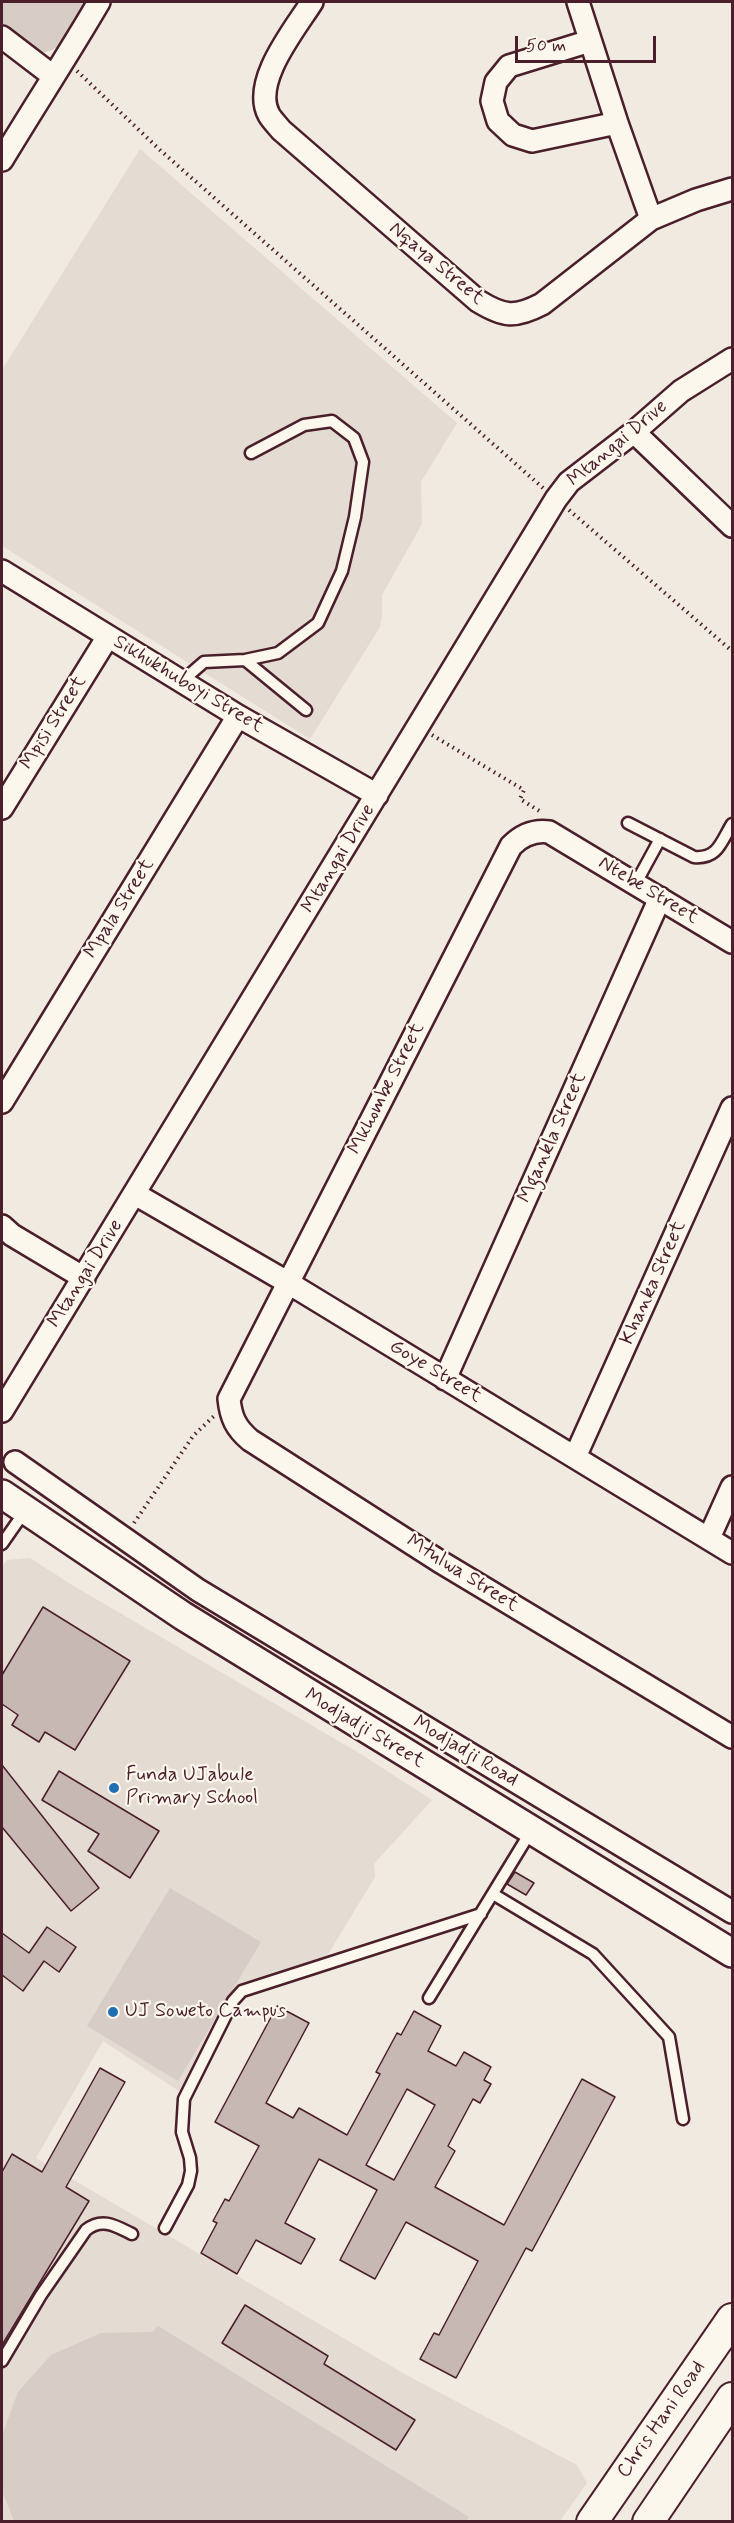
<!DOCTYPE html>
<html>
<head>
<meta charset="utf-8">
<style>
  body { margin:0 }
  #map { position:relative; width:734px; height:2523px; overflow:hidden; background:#f0eae0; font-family:Mynerve,sans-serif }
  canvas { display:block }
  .frame { position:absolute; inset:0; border:3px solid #4a1f2b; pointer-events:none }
  .scale { position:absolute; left:515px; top:36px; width:141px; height:27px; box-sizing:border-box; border:3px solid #4a1f2b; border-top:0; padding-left:8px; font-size:18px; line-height:21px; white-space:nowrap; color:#4a1f2b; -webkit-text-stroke:4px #fbf7ec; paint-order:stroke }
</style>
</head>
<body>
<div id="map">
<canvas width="734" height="2523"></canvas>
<div class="frame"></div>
<div class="scale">50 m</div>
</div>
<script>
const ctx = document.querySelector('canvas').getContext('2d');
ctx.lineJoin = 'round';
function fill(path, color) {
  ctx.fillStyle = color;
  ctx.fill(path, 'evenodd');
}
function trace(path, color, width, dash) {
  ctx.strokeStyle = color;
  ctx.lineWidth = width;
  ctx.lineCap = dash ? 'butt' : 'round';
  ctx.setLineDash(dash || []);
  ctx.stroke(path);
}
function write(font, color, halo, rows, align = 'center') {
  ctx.font = font + ' Mynerve,sans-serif';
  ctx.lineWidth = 4.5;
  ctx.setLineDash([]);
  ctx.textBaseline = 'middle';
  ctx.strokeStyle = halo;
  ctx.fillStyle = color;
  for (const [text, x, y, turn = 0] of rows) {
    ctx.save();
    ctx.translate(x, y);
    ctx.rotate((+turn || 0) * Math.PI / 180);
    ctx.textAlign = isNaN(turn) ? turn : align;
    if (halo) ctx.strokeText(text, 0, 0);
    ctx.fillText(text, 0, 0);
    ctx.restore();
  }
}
const built = new Path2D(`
  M140,149L457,423L421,482L422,524L382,595V615L380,627L310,739L2,546V370Z
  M30,1558L72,1585L359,1753L432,1800L374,1864L375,1877L327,1956L241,1983L179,2091L103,2041L36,2158L408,2376L577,2465L587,2483L560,2521L2,2522V1567L7,1560Z`);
const green = new Path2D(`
  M2,2H87C77,18 61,60 36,51C24,47 12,33 2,24Z
  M170,1888L261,1942L178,2081L87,2026Z
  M158,2326L469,2517L466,2522L14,2521L2,2491V2435L18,2392L51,2355L101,2333L152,2332Z`);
const building = new Path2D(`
  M43,1607L130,1661L75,1750L45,1732L39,1742L12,1725L18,1715L2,1704V1675Z
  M2,1765L99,1888L71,1911L2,1827Z
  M59,1771L159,1831L130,1878L88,1851L99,1834L42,1800Z
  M515,1872L534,1883L526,1895L507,1884Z
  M47,1927L76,1947L59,1972L44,1961L23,1991L2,1975V1933L29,1953Z
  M277,2006L309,2023L266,2103L293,2118L299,2108L347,2135L380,2074L376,2072L397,2033L401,2035L414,2011L441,2026L428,2051L456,2066L464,2052L491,2067L484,2080L491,2084L480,2103L473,2099L448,2146L455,2151L435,2187L504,2225L582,2079L615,2097L532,2251L526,2248L456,2378L420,2359L434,2333L439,2335L478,2261L406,2222L375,2279L340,2260L377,2190L319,2159L285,2223L315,2239L301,2264L256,2240L237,2274L201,2253L217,2223L213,2221L225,2199L229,2201L259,2146L215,2122ZM407,2089L435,2105L394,2180L366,2165Z
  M100,2068L125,2082L66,2187L89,2201L2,2345V2172L12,2154L42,2172Z
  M245,2305L328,2356L324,2364L415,2420L396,2450L222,2343Z`);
const path = new Path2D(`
  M77,71L160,150L543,488
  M569,510L732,651
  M432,735L524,790L520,799L541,812
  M134,1523L193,1436L214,1416`);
const service = new Path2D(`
  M245,660L306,710
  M181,682L204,662L245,660L278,653L318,623L342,571L355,517L363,462L354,438L332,421L304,425L251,453
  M628,823L694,857C718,859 721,842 732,824
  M636,883L660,839
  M2,1544L25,1511
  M493,1894L593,1954L669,2037L683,2119
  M429,1998L531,1831
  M165,2228L188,2185L191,2171L190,2158L182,2132L184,2099L233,2001L242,1991L481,1914
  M2,2361L41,2295L86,2230C102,2217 116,2226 132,2234`);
const minor = new Path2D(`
  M312,2C295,29 251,82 269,115C272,120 277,125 281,130L478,301C504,317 515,318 542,304L651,219L696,200L732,189
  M578,2L617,123L651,219
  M2,37L53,76
  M590,41L509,66L496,82L492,101L498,121L513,135L532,141L617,123
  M2,160C34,107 68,55 99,2
  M634,432L732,526
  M2,571L238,716L377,795
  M2,808L107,638
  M732,942L549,832C534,830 522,835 511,846L229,1399C231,1418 236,1428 250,1440L439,1561L732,1737
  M2,1102L238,716
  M135,1194L287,1282L732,1553
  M2,1226L12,1235L84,1278
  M445,1379L660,898
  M2,1411L556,499L569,482L634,432L681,391L732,359
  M575,1457L732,1108
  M15,1462L198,1590L732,1912
  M709,1538L732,1487`);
const tertiary = new Path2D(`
  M2,1494L183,1616L732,1953`);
const secondary = new Path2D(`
  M592,2522L732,2319
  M648,2522L732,2398`);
const markers = [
  [114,1788,6,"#1f6fb2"],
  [113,2012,6,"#1f6fb2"]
];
const streetNames = [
  ["Nqaya Street",436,264,40],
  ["Mtangai Drive",618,444,-40],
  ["Sikhukhuboyi Street",188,685,31],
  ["Mpisi Street",54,723,-58],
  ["Mtangai Drive",339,859,-59],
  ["Ntebe Street",648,891,31],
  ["Mpala Street",120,909,-58],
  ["Mkhombe Street",387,1089,-63],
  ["Mgankla Street",553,1138,-66],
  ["Mtangai Drive",86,1274,-58],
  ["Khanka Street",654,1283,-66],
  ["Goye Street",435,1372,31],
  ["Mtulwa Street",462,1574,32],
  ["Modjadji Street",364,1729,31],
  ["Modjadji Road",465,1752,31],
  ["Chris Hani Road",662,2420,-55]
];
const poiNames = [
  ["Funda UJabule",126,1776],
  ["Primary School",126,1799],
  ["UJ Soweto Campus",125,2012]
];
fill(built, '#e4dbd2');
fill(green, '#d8ccc6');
fill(building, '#c8b8b3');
trace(building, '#4a1f2b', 1.5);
trace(service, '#4a1f2b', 15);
trace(minor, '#4a1f2b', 26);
trace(tertiary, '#4a1f2b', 32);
trace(secondary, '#4a1f2b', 34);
trace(path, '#4a1f2b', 4, [1.5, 4.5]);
trace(service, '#fbf7ec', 10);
trace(minor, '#fbf7ec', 21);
trace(tertiary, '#fbf7ec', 27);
trace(secondary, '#fbf7ec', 30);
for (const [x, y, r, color] of markers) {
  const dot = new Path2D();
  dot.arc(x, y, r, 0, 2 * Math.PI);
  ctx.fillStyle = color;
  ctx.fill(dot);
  trace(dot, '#fbf7ec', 2);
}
write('20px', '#4a1f2b', '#fbf7ec', streetNames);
write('20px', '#4a1f2b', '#fbf7ec', poiNames, 'left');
</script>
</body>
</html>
